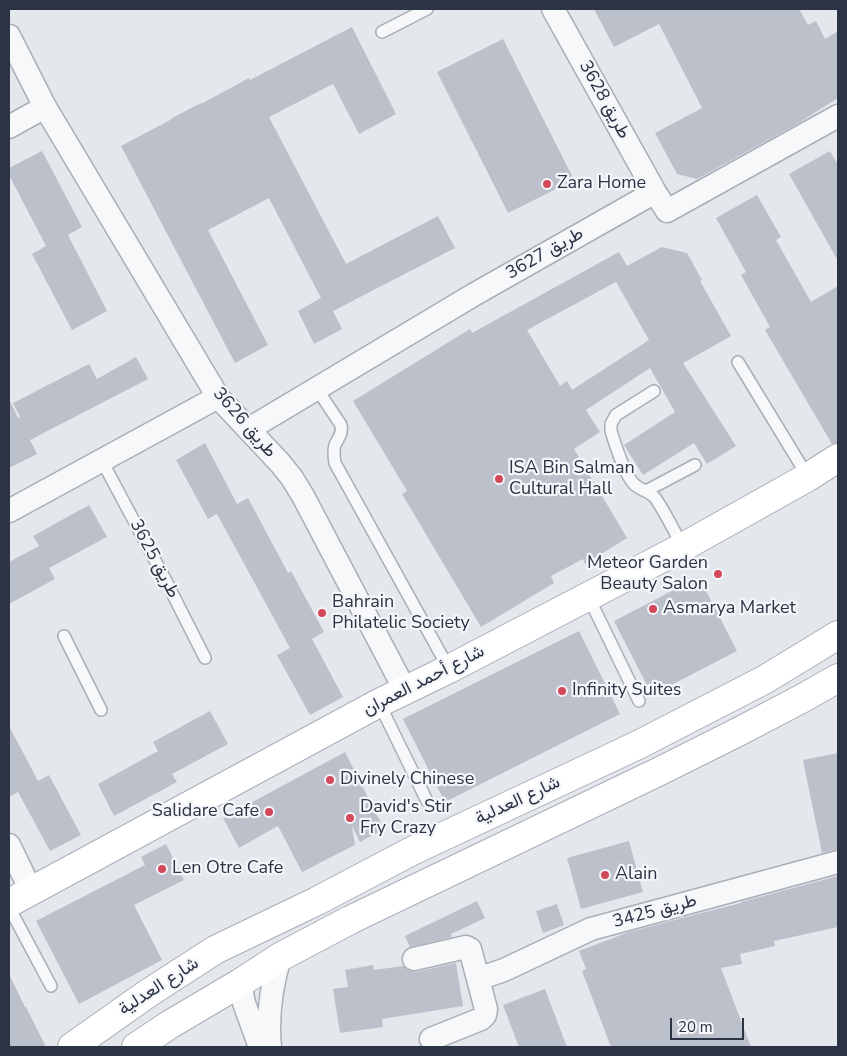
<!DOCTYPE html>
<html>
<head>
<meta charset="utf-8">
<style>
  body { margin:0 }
  #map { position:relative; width:847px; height:1056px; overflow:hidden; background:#e4e7ec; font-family:"Nunito Sans",sans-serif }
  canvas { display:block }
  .frame { position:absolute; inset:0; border:10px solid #2b3445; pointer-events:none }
  .scale { position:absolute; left:670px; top:1018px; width:74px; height:22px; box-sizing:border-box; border:2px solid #2b3445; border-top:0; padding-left:6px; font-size:15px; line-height:18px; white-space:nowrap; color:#2b3445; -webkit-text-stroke:4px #f4f6f9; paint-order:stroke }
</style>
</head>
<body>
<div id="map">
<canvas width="847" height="1056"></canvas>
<div class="frame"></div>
<div class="scale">20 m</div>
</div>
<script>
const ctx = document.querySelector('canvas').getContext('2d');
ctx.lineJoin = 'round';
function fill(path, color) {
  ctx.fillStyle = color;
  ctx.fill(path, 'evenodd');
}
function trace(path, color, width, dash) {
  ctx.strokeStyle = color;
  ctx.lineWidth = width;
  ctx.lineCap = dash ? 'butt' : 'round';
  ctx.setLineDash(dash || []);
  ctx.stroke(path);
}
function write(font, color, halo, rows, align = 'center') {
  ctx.font = font + ' "Nunito Sans",Vazirmatn,sans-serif';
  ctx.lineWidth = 4.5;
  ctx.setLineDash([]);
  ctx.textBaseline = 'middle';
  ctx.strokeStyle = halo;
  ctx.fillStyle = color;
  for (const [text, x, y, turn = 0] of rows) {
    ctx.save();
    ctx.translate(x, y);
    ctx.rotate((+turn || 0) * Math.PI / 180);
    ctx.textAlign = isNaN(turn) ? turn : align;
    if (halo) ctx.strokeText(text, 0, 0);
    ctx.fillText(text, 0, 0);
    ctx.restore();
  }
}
const building = new Path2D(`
  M594,9H799L808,25L816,21L825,39L838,31V98L797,124L697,179L677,174L655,133L702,108L659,24L614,47Z
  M352,27L396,114L359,134L333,84L269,117L346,264L438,216L455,248L333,311L342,329L314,344L298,311L321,298L269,198L208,230L268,345L235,363L121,146L172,119V118L201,103V104L249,78L250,80Z
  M503,39L574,180L508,213L437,72Z
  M42,151L82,227L68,235L107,311L72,330L32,254L46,246L9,175V168Z
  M830,151L838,165V261L789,174Z
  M757,195L781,237L776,240L811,302L838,286V443L832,444L765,330L770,327L741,275L746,272L716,218Z
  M662,247L687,253L702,280L700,281L731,336L683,363L736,446L707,464L694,443L643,475L624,445L675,412L650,368L586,410L600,432L574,449L627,538L585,564L583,559L551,576L554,583L481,627L402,494L407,491L353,401L470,329L472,333L619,252L627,266ZM616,282L649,340L572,390L567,381L560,386L527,330Z
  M136,357L148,379L30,440L37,454L9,468V399L18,418L20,417L13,403L89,364L97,379Z
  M205,443L237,504L248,498L288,573L291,571L324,632L312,639L343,697L310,715L277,655L290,648L217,514L208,519L176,460Z
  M89,505L107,537L49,568L55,579L9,604V562L39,546L33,536Z
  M699,577L737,651L652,695L614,621Z
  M579,631L620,714L445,802L403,719Z
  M210,711L228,744L172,774L177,782L114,816L98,784L158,751L153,742Z
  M9,726L38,781L49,775L81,835L50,851L18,792L9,797Z
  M345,752L384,829L360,842L352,826L355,845L302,872L278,826L239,848L223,818Z
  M838,753V849L822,853L803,760Z
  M629,841L643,892L581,909L567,858Z
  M166,844L184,880L134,905L162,960L79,1004L36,921L145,865L141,857Z
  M838,876V927L774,941L775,946L740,954L742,964L721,968L751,1047H611L582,971L586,969L579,951L629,932L713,910L741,903V902Z
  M477,901L485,918L451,934L452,937L410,947L405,936Z
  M557,904L564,925L543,933L536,911Z
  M456,963L463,1006L382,1019L383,1027L340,1033L333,989L348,987L345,970L373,965L374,970L403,966L410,971L416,972Z
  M9,974L25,1007H26L46,1047H9Z
  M545,989L567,1047H519L503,1005Z`);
const lane = new Path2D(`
  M382,32L427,9
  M738,362L808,477
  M317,389L341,425C343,434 338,438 335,445C333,451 334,457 335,463L449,669
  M654,391L616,415L611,424V431C615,444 624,474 634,484C641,491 650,491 656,499C666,514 674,531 683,547
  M102,461L165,579L205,658
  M646,491L695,465
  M588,596L639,701
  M64,636L101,710
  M379,703L427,801
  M9,907L51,986`);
const street = new Path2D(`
  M553,9L655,192
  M9,36L45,107L218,397L280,463L292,478L303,496L405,690
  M9,127L45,107
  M249,429L475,294L655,192L667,211L838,116
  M9,511L218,397
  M9,845L31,891
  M414,959L466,947L470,949L486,1009L485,1015L481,1019L431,1039
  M478,979L504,970L591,929L838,862
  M240,983L244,1003L260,1047
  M270,1047C267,1016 271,987 280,957`);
const secondary = new Path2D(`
  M9,903L379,703L449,669L683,547L808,477L838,458
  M72,1047L147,994L215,950L317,901L412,851L638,745L764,680L838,635
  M136,1047L169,1025L240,983L280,957L350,920L658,772L740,731L803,698L838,678`);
const markers = [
  [547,184,5,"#d1495b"],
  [499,479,5,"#d1495b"],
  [718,574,5,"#d1495b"],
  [653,609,5,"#d1495b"],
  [322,613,5,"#d1495b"],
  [562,691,5,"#d1495b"],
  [330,780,5,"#d1495b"],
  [269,812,5,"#d1495b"],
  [350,818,5,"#d1495b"],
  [162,869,5,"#d1495b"],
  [605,875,5,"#d1495b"]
];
const streetNames = [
  ["طريق 3628",604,100,61],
  ["طريق 3627",545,254,-30],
  ["طريق 3626",244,423,49],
  ["طريق 3625",154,559,62],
  ["شارع أحمد العمران",424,681,-27],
  ["شارع العدلية",518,801,-25],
  ["طريق 3425",655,912,-15],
  ["شارع العدلية",159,987,-33]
];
const poiNames = [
  ["Zara Home",557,184],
  ["ISA Bin Salman",509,469],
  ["Cultural Hall",509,490],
  ["Meteor Garden",708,564,"right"],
  ["Beauty Salon",708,585,"right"],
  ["Bahrain",332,603],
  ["Philatelic Society",332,624],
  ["Asmarya Market",663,609],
  ["Infinity Suites",572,691],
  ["Divinely Chinese",340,780],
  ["David's Stir",360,808],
  ["Fry Crazy",360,829],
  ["Salidare Cafe",259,812,"right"],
  ["Len Otre Cafe",172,869],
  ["Alain",615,875]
];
fill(building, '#bbc0ca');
trace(lane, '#a9aeb7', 14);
trace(street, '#a9aeb7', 25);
trace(secondary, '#a9aeb7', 30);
trace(lane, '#f7f8fa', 11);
trace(street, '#f7f8fa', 22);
trace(secondary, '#fff', 28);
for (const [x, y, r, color] of markers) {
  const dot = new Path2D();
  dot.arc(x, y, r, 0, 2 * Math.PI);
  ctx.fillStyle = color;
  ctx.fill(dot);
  trace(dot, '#f4f6f9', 2);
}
write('18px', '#2b3445', '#f4f6f9', streetNames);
write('18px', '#2b3445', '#f4f6f9', poiNames, 'left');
</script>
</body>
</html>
